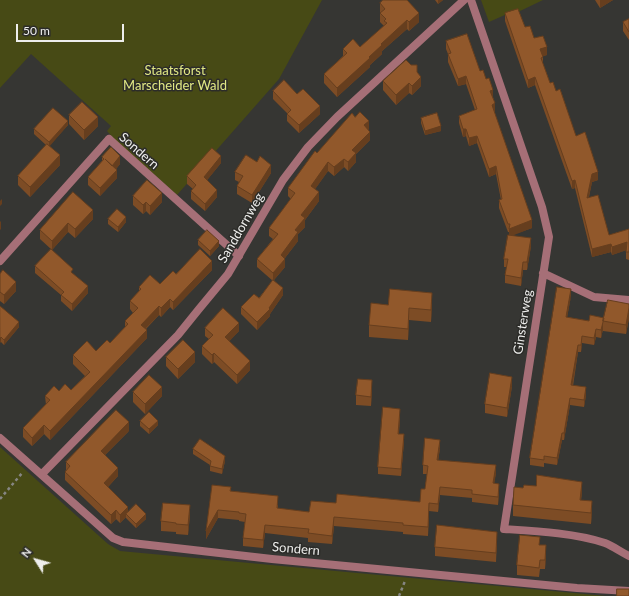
<!DOCTYPE html>
<html>
<head>
<meta charset="utf-8">
<style>
  body { margin:0 }
  #map { position:relative; width:629px; height:596px; overflow:hidden; background:#363633; font-family:Lato,sans-serif }
  canvas { display:block }
  .north { position:absolute; left:16px; top:540px; width:40px; height:40px; -webkit-text-stroke:3px #2c2c29; paint-order:stroke; rotate:307deg; font-size:11px; font-weight:700; line-height:16px; text-align:center; color:#eeeeec }
  .north::after { content:''; display:block; margin:auto; width:14px; height:18px; background:#eeeeec; clip-path:polygon(50% 0,100% 100%,50% 72%,0 100%) }
  .scale { position:absolute; left:16px; top:24px; width:108px; height:18px; box-sizing:border-box; border:2px solid #eeeeec; border-top:0; padding-left:5px; font-size:12px; line-height:14px; white-space:nowrap; color:#eeeeec; -webkit-text-stroke:3px #2c2c29; paint-order:stroke }
</style>
</head>
<body>
<div id="map">
<canvas width="629" height="596"></canvas>
<div class="north">N</div>
<div class="scale">50 m</div>
</div>
<script>
const ctx = document.querySelector('canvas').getContext('2d');
ctx.lineJoin = 'round';
function fill(path, color) {
  ctx.fillStyle = color;
  ctx.fill(path, 'evenodd');
}
function trace(path, color, width, dash) {
  ctx.strokeStyle = color;
  ctx.lineWidth = width;
  ctx.lineCap = dash ? 'butt' : 'round';
  ctx.setLineDash(dash || []);
  ctx.stroke(path);
}
function write(font, color, halo, rows, align = 'center') {
  ctx.font = font + ' Lato,sans-serif';
  ctx.lineWidth = 3;
  ctx.setLineDash([]);
  ctx.textBaseline = 'middle';
  ctx.strokeStyle = halo;
  ctx.fillStyle = color;
  for (const [text, x, y, turn = 0] of rows) {
    ctx.save();
    ctx.translate(x, y);
    ctx.rotate((+turn || 0) * Math.PI / 180);
    ctx.textAlign = isNaN(turn) ? turn : align;
    if (halo) ctx.strokeText(text, 0, 0);
    ctx.fillText(text, 0, 0);
    ctx.restore();
  }
}
const green = new Path2D(`
  M0,0H322L279,79L177,195L116,141L107,131L111,126L31,54L0,88Z
  M481,0H543L518,12L516,10L489,22Z
  M0,447L108,544L120,551L606,596H0Z`);
const path = new Path2D(`
  M0,499L23,472
  M399,596L405,581`);
const service = new Path2D(`
  M109,139L239,256`);
const minor = new Path2D(`
  M471,0L542,207L549,237L504,529C535,531 575,533 605,543C613,546 621,552 629,556
  M0,261L109,139
  M543,273L594,297L629,300
  M0,438L113,538L123,542L272,559L577,588L629,591
  M42,474L178,335L199,309L228,274L283,180L308,147L337,117L464,0`);
const wall = new Path2D(`
  M435,0H443L438,4Z
  M595,0H613L600,8Z
  M380,3L419,22L409,31L407,29L382,51V54L370,65V67L337,97L324,83V74L343,56V49L360,47L384,26L380,22V13H381L380,12Z
  M505,13L525,27L534,38L547,55L543,56V64L550,83L556,91L576,136L598,180L592,182L589,197L609,235L629,229V260L626,259V250L612,255L611,252L592,257L575,188L572,189L535,85L528,88L505,21Z
  M629,19V40L623,31V22Z
  M446,41L480,71L493,97L495,111L494,112L532,228L512,235L531,246L527,270H523L521,286L505,283V275L507,267H504V259L509,235V232H508L499,208V200H501L496,174L489,177L477,143L469,146L466,136L463,137L459,123V116L475,110L466,84L458,86L448,62V54L446,49Z
  M417,72L421,86L412,95L409,93L396,105L383,90V81Z
  M273,91L297,94L320,114L299,133L287,121V113L273,99Z
  M69,115L98,126L84,140L69,124Z
  M421,118L441,131L425,135L421,123Z
  M68,125L49,146L60,165L30,197L18,185V176L46,145L34,134V129Z
  M369,129L368,130L370,140L356,154V162L348,171L344,167L334,176L328,171L315,189L319,201L305,220V227L298,234V241L285,258V267L274,280L283,295L270,314V316L257,330L241,314V307L259,298L273,281L257,267V259L273,239L269,236V228L291,199L288,196V188L317,153Z
  M102,157L120,164L116,169L117,178L100,196L88,185V177L102,161Z
  M221,163L207,180L217,197L205,211L191,199V191L193,189L187,184V176Z
  M235,172L271,173L252,203L237,194V186L239,182L235,180Z
  M73,192L93,219L75,238L68,232L52,250L40,239V230Z
  M133,196L162,202L150,215L146,211L143,214L133,205Z
  M108,219L126,222L118,232L108,224Z
  M198,240L219,246L210,256L198,245Z
  M35,266L73,274L88,293L72,311L61,301V295L35,273Z
  M212,270L173,310L170,307L161,317L159,315L146,329L147,338L50,440L44,434L32,446L23,437V428L46,405L45,396L59,391L71,390L85,376L73,364V355L96,351L110,343L125,327V321L133,313L130,309V301L139,291V287L160,284L176,274Z
  M0,274L16,291L4,304L0,301Z
  M571,296L567,317L589,321L604,318L629,304V318L626,334L603,331V329L601,338L596,337L594,345L582,343L581,352H578L573,386L586,395L584,407L570,405L564,440H562L557,465L544,463V467L530,465V458Z
  M432,304L431,322L409,320L408,340L369,337V325L388,305Z
  M0,306L19,327L4,345L1,342Z
  M205,328L239,331L229,341L250,370L237,384L214,362L212,364L202,354V346L209,339L205,336Z
  M166,357L195,362L178,379L166,366Z
  M512,386L507,417L485,413V404Z
  M372,389L371,406L356,405V395Z
  M133,392L162,396L145,414L133,402Z
  M400,416L399,434L404,441L401,476L378,474V467Z
  M140,421L158,425L149,434L140,426Z
  M129,431L105,455L118,476L108,487L128,512L146,519L136,528L126,518V517L120,523L116,519L111,524L65,480V472L66,470V462Z
  M440,448L438,461L496,473L494,483L499,492L498,505L472,502V498L440,495L438,512L429,511L428,536L403,534V532L334,526L332,544L308,542V538L265,533L263,548L243,546V538L245,522L239,521V520L218,518L206,539V531L231,487V492L278,505V509L309,512L336,503L420,502L425,489L427,474H423V465Z
  M193,449L225,461L222,474L210,471V465L193,454Z
  M523,488L582,492L581,500L592,511L591,524L513,516V505Z
  M190,515L188,535L176,534V532L161,531V521Z
  M497,541L496,562L435,556V547Z
  M540,545L546,555L545,569H540L539,577L517,575V565Z`);
const shadedWall = new Path2D(`
  M438,0H443L438,4Z
  M600,0H613L600,8Z
  M419,13V22L409,31V22Z
  M407,20V29L382,51V54L370,65V67L337,97V88L381,44Z
  M547,47V55L540,57V49Z
  M466,76V84L458,86V79Z
  M421,77V86L412,95V86Z
  M535,77V85L528,88V80Z
  M409,83V93L396,105V95Z
  M493,90V98L490,91Z
  M495,103V111L492,112V105Z
  M320,106V114L299,133V125Z
  M98,117V126L84,140V130Z
  M68,121V125L49,147V142Z
  M369,121V129L364,134V125Z
  M441,126V131L425,135V131Z
  M463,129H466V136L463,137Z
  M370,132V140L356,154V162L348,171V162L352,150Z
  M477,136V143L469,146V138Z
  M60,155V165L30,197V187Z
  M120,156V164L112,174V166Z
  M221,156V163L204,184V177Z
  M344,159V167L334,176V167Z
  M328,162V171L311,195V186Z
  M271,165V173L252,203V195Z
  M496,166V174L489,177V169Z
  M117,170V178L100,196V188Z
  M598,172V180L592,182L587,205V198L592,174Z
  M575,180V188L572,189V181Z
  M217,190V197L205,211V204Z
  M319,192V201L305,220V227L298,234V241L281,263V255L295,230L301,215Z
  M162,193V202L150,215V206Z
  M2,199V204L0,206V201Z
  M146,202V211L143,214V205Z
  M93,210V219L75,238V229Z
  M126,217V222L118,232V227Z
  M532,220V228L509,237V229Z
  M1,221V229L0,230V222Z
  M68,223V232L52,250V241Z
  M531,238V246L527,270V262Z
  M219,241V246L210,256V251Z
  M627,242V250L612,255V247Z
  M611,244V252L592,257V249Z
  M285,259V267L273,281V273Z
  M212,261V270L173,310V302Z
  M523,262V270L521,286V278Z
  M16,282V291L4,304V295Z
  M88,286V293L72,311V304Z
  M283,288V295L270,314V316L257,330V322L269,308Z
  M571,289V296L566,324V317Z
  M432,293V304L431,322V310Z
  M170,299V307L161,317V308Z
  M159,306V315L141,333V325Z
  M409,308V320L408,340V329Z
  M629,308V318L626,334V325Z
  M19,322V327L4,345V340Z
  M603,322V329L601,338V330Z
  M239,323V331L225,346V337Z
  M596,329V337L594,345V338Z
  M147,330V338L50,440V431Z
  M582,336V343L581,352V345Z
  M1,337V342L0,343V339Z
  M578,345V352L571,393V385Z
  M195,352V362L178,379V369Z
  M214,353V362L212,364V355Z
  M250,361V370L237,384V375Z
  M512,377V386L507,417V408Z
  M372,380V389L371,406V397Z
  M162,387V396L145,414V404Z
  M586,387V395L584,407V400Z
  M570,398V405L564,440V433Z
  M400,409V416L398,442V434Z
  M158,421V425L149,434V429Z
  M129,422V431L101,459V451Z
  M44,425V434L32,446V438Z
  M562,433V440L557,465V458Z
  M404,434V441L401,476V469Z
  M440,440V448L437,469V460Z
  M225,456V461L222,474V469Z
  M496,465V473L493,492V483Z
  M118,468V476L104,491V483Z
  M582,482V492L580,510V500Z
  M499,484V492L498,505V497Z
  M440,487V495L438,512V504Z
  M592,501V511L591,524V513Z
  M429,503V511L428,536V527Z
  M190,505V515L188,535V525Z
  M128,507V515L126,514V517L120,523V515Z
  M116,510V519L111,524V515Z
  M218,510V518L206,539V531Z
  M146,514V519L136,528V524Z
  M334,517V526L332,544V536Z
  M265,525V533L263,548V540Z
  M546,545V555L545,569V560Z`);
const building = new Path2D(`
  M383,0H407L419,13L409,22L407,20L381,44L382,45L369,57L370,58L337,88L324,74L347,53L343,49L353,39L360,47L387,23L384,21L386,19L380,13L385,9L380,3Z
  M518,9L525,27L530,26L534,38L543,36L547,47L540,49L543,57L541,58L550,83L553,82L556,91L560,89L576,136L585,132L598,172L592,174L587,198L598,195L609,235L629,229V252H626L627,242L612,247L611,244L592,249L575,180L572,181L535,77L528,80L505,13Z
  M629,19V32L623,22Z
  M467,34L480,71L483,70L486,79L489,78L493,90L490,91L495,103L492,105L532,220L509,229L510,224H508L499,200L502,199L496,166L489,169L477,136L469,138L466,129H463L459,116L477,109L466,76L458,79L448,54L451,53L446,41Z
  M406,60L411,65H417V72L421,77L412,86L409,83L396,95L383,81Z
  M284,80L297,94L303,89L320,106L299,125L287,114L291,110L273,91Z
  M82,102L98,117L84,130L69,115Z
  M53,108L68,121L49,142L34,129Z
  M360,112L369,121L364,125L370,132L352,150L356,153L348,162L344,159L334,167L328,162L311,186L319,192L301,215L305,218L295,230L298,232L281,255L285,259L273,273L257,259L278,234L269,228L295,193L288,188L315,151L317,153L352,113L355,117Z
  M437,113L441,126L425,131L421,118Z
  M47,144L60,155L30,187L18,176Z
  M111,147L120,156L112,166L105,159L117,170L100,188L88,177L104,159L102,157Z
  M212,148L221,156L204,177L217,190L205,204L191,191L196,185L187,176Z
  M246,155L257,162L260,156L271,165L252,195L237,186L243,176L235,172Z
  M147,180L162,193L150,206L146,202L143,205L133,196Z
  M73,192L93,210L75,229L68,223L52,241L40,230Z
  M117,209L126,217L118,227L108,219Z
  M207,230L219,241L210,251L198,240Z
  M508,235L531,238L527,262H523L521,278L505,275L508,259H504Z
  M51,249L73,269L71,272L88,286L72,304L61,295L64,292L35,266Z
  M200,249L212,261L173,302L170,299L161,308L159,306L141,325L147,330L50,431L44,425L32,438L23,428L50,400L45,396L54,386L59,391L65,384L71,390L90,372L73,355L87,341L96,351L107,340L110,343L128,324L125,321L138,308L130,301L141,289L139,287L150,275L160,284L173,271L176,274Z
  M3,270L16,282L4,295L0,292V274Z
  M273,280L283,288L269,308L270,309L257,322L241,307L254,294L259,298Z
  M557,287L571,289L566,317L589,321L590,315L604,318L601,330L596,329L594,338L582,336L581,345H578L571,385L586,387L584,400L570,398L564,433H562L557,458L544,456V460L530,458Z
  M390,289L432,293L431,310L409,308L408,329L369,325L371,303L388,305Z
  M608,300L629,304V308L626,325L603,321Z
  M0,306L19,322L4,340L1,337L0,339Z
  M223,308L239,323L225,337L250,361L237,375L214,353L212,355L202,346L213,335L205,328Z
  M183,340L195,352L178,369L166,357Z
  M490,373L512,377L507,408L485,404Z
  M149,375L162,387L145,404L133,392Z
  M358,379L372,380L371,397L356,395Z
  M383,407L400,409L398,434H404L401,469L378,467Z
  M116,410L129,422L101,451L118,468L104,483L128,507L120,515L116,510L111,515L65,472L70,466L66,462Z
  M149,412L158,421L149,429L140,421Z
  M425,438L440,440L437,460L496,465L493,483L499,484L498,497L472,494V490L440,487L438,504L429,503L428,527L403,525V523L334,517L332,536L308,533L309,529L265,525L263,540L243,538L246,514L239,513V512L218,510L206,531L212,485L231,487L230,491L278,496L277,508L309,512L311,501L336,503L337,494L420,502L421,489H425L428,466L423,465Z
  M200,439L225,456L222,469L210,466L211,461L193,449Z
  M537,475L582,482L580,500L592,501L591,513L513,505L514,487L523,488L524,485L536,486Z
  M163,503L190,505L188,525L176,524V523L161,521Z
  M136,504L146,514L136,524L126,514Z
  M437,525L497,532L496,553L435,547Z
  M520,535L540,537L539,545H546L545,560H540L539,568L517,565Z
  M617,589H629V596H617Z`);
const parkNames = [
  ["Staatsforst",175,71],
  ["Marscheider Wald",175,86]
];
const streetNames = [
  ["Sondern",139,151,41],
  ["Sanddornweg",241,228,-60],
  ["Ginsterweg",523,322,-81],
  ["Sondern",296,549,5]
];
fill(green, '#474a15');
trace(path, '#868683', 2.5, [3, 3]);
trace(service, '#a66f77', 8);
trace(minor, '#a66f77', 8);
fill(wall, '#7d4c25');
fill(shadedWall, '#663e1e');
fill(building, '#91582b');
trace(building, '#663e1e', 1);
write('13px', '#e1e883', '#2c2c29', parkNames);
write('13px', '#eeeeec', '#2c2c29', streetNames);
</script>
</body>
</html>
